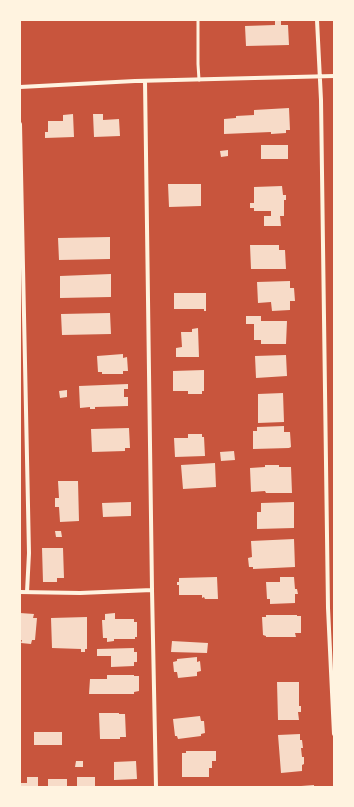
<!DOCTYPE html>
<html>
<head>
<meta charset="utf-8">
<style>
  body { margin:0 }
  #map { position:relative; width:354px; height:807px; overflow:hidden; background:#c8553d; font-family:"Playfair Display",serif }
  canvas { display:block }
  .frame { position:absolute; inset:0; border:21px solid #fff3e0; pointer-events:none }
</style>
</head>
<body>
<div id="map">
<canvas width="354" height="807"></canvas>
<div class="frame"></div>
</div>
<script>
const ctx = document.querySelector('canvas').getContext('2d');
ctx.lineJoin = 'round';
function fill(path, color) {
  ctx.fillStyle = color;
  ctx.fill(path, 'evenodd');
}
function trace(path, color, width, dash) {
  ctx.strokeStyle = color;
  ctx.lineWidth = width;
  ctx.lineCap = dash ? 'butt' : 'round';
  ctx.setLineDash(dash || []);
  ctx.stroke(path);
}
const building = new Path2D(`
  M275,20H281V25H288L289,45L246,46L245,26L275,25Z
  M289,108L290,130H286V133L271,134V132L224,134V119L236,118V116L254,115V110Z
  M73,114L74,137L45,138V132H48V121H63V115Z
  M93,114H103V120L119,119L120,136L94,137Z
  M261,145H288V159H261Z
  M228,150V156L221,157L220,151Z
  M168,184H201V206L169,207Z
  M282,186L283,195H286V200H284V216H280L281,226H264V216H271V211H254V208H250V203H254V187Z
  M110,237V259L59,260L58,238Z
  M250,245H279V250H285L286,269H251Z
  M111,274V297L60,298V276Z
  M290,281V288H294L295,301H290V310L272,311L271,302L258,303L257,282Z
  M174,293H206V311H204V309H174Z
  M110,313L111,334L62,335L61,314Z
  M246,316H261V321H287L286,344H261V340H254V324H246Z
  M198,328L199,357H176V348L182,347L181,332H192V329Z
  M123,354V358L127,357L128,371H123V374H102V372H98L97,356Z
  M286,355L287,376L256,378L255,356Z
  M204,370V391H202V394H188V391H173V371Z
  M128,384V389H124V397H128V406L95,407V409H90V407L80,408L79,386Z
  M67,390V397L60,398L59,391Z
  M283,393L284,422L258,423V394Z
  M284,426V432H290L291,447L289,448L253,449V431H257V427Z
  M129,428L130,448H125V451L92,452L91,429Z
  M188,434H202V437H204L205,456L175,457L174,438H188Z
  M234,451L235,460L221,461L220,452Z
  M215,463L216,487L183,489L181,465Z
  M265,465H279V467H291L292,493H266L265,491L251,492L250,468L265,467Z
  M58,481H78L79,521L60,522L59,507H55V498H59Z
  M131,502V516L103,517L102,503Z
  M294,502V528L257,529V512H261V503Z
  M55,531H61L62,537H56Z
  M294,539L295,567L253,569V567H249L248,558L252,557L251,541Z
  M42,548H63L64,578H57V582H43Z
  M217,577L218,599H205L204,597L202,598V595H179V585H177V582H179V578Z
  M280,577H294L295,589H297L298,594H295V603L270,604V599H267L266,582H280Z
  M20,613L34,614L33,618H37L35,640H32L31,644L21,643L22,640H20Z
  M115,613V619H134V622H137V637H135V639H114V641L107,642V638H103L102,620H105V614Z
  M266,615H297V616H301V633H295L296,637H266V636L263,635L262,617H266Z
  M87,617V649H85V652H81V649L52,648L51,618Z
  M172,641L208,643L207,653L171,652Z
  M134,648V652H137V662H134V666L111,667V656H97V649Z
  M197,657V662L200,661L201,671L197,672V676L178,678L177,672H174L173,662L177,661V659Z
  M107,675H134V676H139V691L134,692V694H89L90,679H107Z
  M277,682H299V706H301V712H298L299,720H278Z
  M99,713H119V714H125L126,737H120V739H100Z
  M200,716L201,721H204L205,733L201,734V736L178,739L177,736H175L173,719Z
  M34,732H62V745H34Z
  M300,734V740H302L303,748H301L302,757H304V764L302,765V771L281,773L278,735Z
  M186,751H216V761H212V768H209V777H182V753H186Z
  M76,761H83V767H75Z
  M136,761L137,779L114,780V762Z
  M27,777H38V787H20V783H27Z
  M77,777H95V787H77Z
  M48,779H67V787H48Z
  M314,785V787H301V786Z`);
const service = new Path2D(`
  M198,20V64L199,80`);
const minor = new Path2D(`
  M317,20L321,100L328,608L334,734
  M145,81L152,590L156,787
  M20,87L135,81L334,76
  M20,124L29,553L27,592
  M20,592L80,593L152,590`);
fill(building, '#f7dbc8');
trace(service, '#fff3e0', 3);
trace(minor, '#fff3e0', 4);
</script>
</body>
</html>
